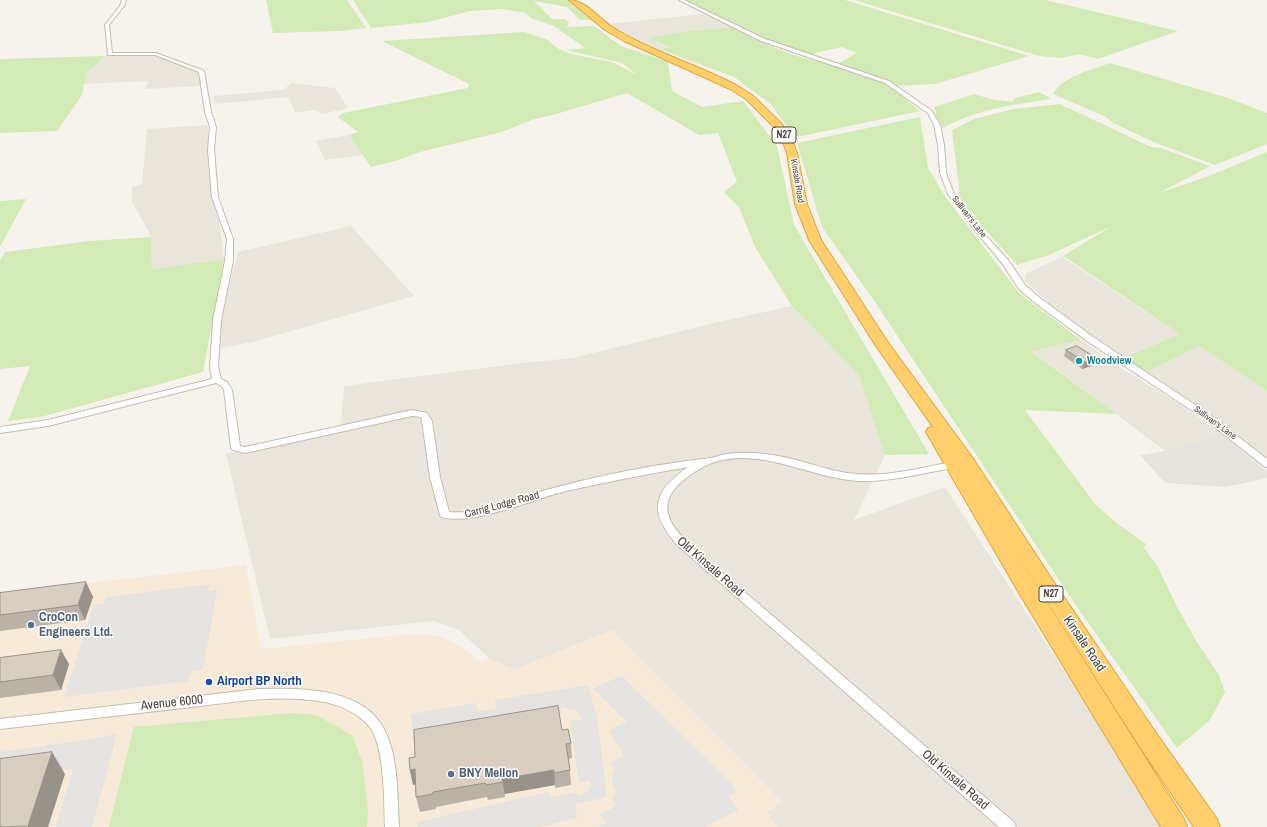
<!DOCTYPE html>
<html>
<head>
<meta charset="utf-8">
<style>
  body { margin:0 }
  canvas { display:block; background:#f6f3ec }
</style>
</head>
<body>
<canvas width="1267" height="827"></canvas>
<script>
const ctx = document.querySelector('canvas').getContext('2d');
ctx.lineJoin = 'round';
function fill(path, color) {
  ctx.fillStyle = color;
  ctx.fill(path, 'evenodd');
}
function trace(path, color, width, dash) {
  ctx.strokeStyle = color;
  ctx.lineWidth = width;
  ctx.lineCap = dash ? 'butt' : 'round';
  ctx.setLineDash(dash || []);
  ctx.stroke(path);
}
function write(font, color, halo, rows, align = 'center') {
  ctx.font = font + ' "Archivo Narrow",sans-serif';
  ctx.lineWidth = 3;
  ctx.setLineDash([]);
  ctx.textBaseline = 'middle';
  ctx.strokeStyle = halo;
  ctx.fillStyle = color;
  for (const [text, x, y, turn = 0] of rows) {
    ctx.save();
    ctx.translate(x, y);
    ctx.rotate((+turn || 0) * Math.PI / 180);
    ctx.textAlign = isNaN(turn) ? turn : align;
    if (halo) ctx.strokeText(text, 0, 0);
    ctx.fillText(text, 0, 0);
    ctx.restore();
  }
}
const residential = new Path2D(`
  M703,14L732,27L688,31L649,38L670,48L662,50L637,41L608,24Z
  M143,54L156,56L199,71L200,86L145,89L149,81L84,84L86,74L105,56Z
  M292,83L335,88L348,108L322,114L315,110L295,113L289,97L215,104L213,96L283,90Z
  M207,125L224,259L152,269L151,236L132,202V187L142,184L147,129Z
  M349,135L364,155L325,160L316,141Z
  M351,226L414,296L256,341L218,349L220,321L238,252Z
  M1062,257L1180,334L1123,358L1056,310L1025,281V275L1029,272Z
  M792,306L859,375L885,455L854,520L945,487L1165,827H777L767,812L782,802L612,630L514,670L489,658L459,630L434,621L270,639L226,454L341,425L344,386L522,363L573,358L714,323Z
  M1081,340L1121,368L1176,402L1222,434L1165,451L1031,350Z
  M1199,346L1267,391V459L1264,458L1245,440L1146,372Z`);
const commercial = new Path2D(`
  M246,565L261,649L410,634L440,636L462,647L481,663L489,658L514,670L612,630L783,802L767,812L777,827H0V593Z`);
const industrial = new Path2D(`
  M1222,434L1267,471V478L1226,487L1165,483L1140,455L1165,451Z`);
const green = new Path2D(`
  M266,0H347L366,28L340,31L273,33Z
  M353,0H568L591,20H580L567,7L534,1L552,19H565L569,22L567,27L594,26L621,46L668,62L672,91L702,107L743,101L777,146L794,225L929,454L885,455L859,375L792,306L755,247L739,207L724,192L737,182L718,133L699,135L627,93L556,114L534,119L502,132L420,152L395,161L371,167L349,135L358,132L338,117L343,113L468,88L469,84L382,41L524,32L546,39L557,48L570,54L612,62L637,75L622,63L566,50L585,48L554,26L531,18L526,13L502,9L470,11L428,22L371,28Z
  M686,0H845L1029,56L935,84L899,86L889,81L839,63L857,53L842,47L811,54L766,40Z
  M854,0H1045L1178,31L1098,59L1079,54L1061,58L1039,56Z
  M732,27L758,41L793,55L838,67L886,83L920,111L802,136H793L772,105L734,77L662,50L670,47L648,38L688,31Z
  M105,56L86,74L82,95L57,131L0,133V59Z
  M1110,63L1228,98L1267,113V144L1215,165L1156,143L1113,123L1106,117L1053,94C1063,76 1092,70 1110,63Z
  M1039,92L1050,98V99C1012,105 977,109 943,128L936,115L934,107L975,94L990,99L1012,102L1015,98Z
  M1060,104L1151,147L1161,148L1210,166L1159,193L1209,176L1267,152V391L1199,346L1146,372L1123,358L1180,334L1063,256L1112,226L1049,255L1017,265L961,203L952,130L974,119L1014,109Z
  M920,117L928,168L944,195L1019,293L1081,340L1031,351C1060,372 1088,394 1117,414L1025,410L1096,505L1118,524L1146,544L1144,548L1158,567L1177,607L1197,642L1219,675L1225,692L1210,720L1177,748L1077,607L873,299L822,227L797,143Z
  M26,199L0,247V201Z
  M151,237L152,269L224,259L203,372L41,417L8,421L30,366L0,369V261L5,252L89,241Z
  M291,713L316,715L352,735L362,761L368,811L367,827H109L134,727Z`);
const parking = new Path2D(`
  M209,584L208,591L217,590L203,670L193,671L190,674L189,681L64,697L94,605L104,604L106,597Z
  M622,676L737,790L729,797L738,810L704,827H599L606,822L600,815L616,806L612,797L617,794L613,785L612,775L615,771L611,762L624,756L609,730L627,722L594,689L602,684Z
  M588,685L597,718L607,796L599,799L575,804L577,818L539,827H418L417,822L548,792L552,797L575,792L580,796L589,790L591,786L590,781L579,783L570,721L582,719L579,713L575,710L561,708L562,716L413,740L411,714L476,703L477,711L496,709L495,700Z
  M117,734L92,827H56L73,769L0,779V752L86,740Z`);
const street = new Path2D(`
  M122,0H126L124,6L109,25L112,53H156L204,71L211,112L216,127L214,150L218,197L233,239V261L221,320L218,367L221,379L227,382L232,390L240,446L245,447L412,410L427,413L432,421L440,477L449,512C482,515 515,498 546,490C597,476 651,465 703,459C711,459 719,455 727,454C750,451 773,454 796,460C816,465 836,473 857,474C889,477 922,467 953,462L956,463L958,465L953,468C922,473 891,482 860,481C806,479 746,436 693,473C686,478 678,484 673,491C657,513 678,533 693,548L1014,822L1016,827H999L676,544C648,510 653,492 688,467C647,474 606,482 566,491C533,499 473,526 441,517L440,515L430,477L422,421L421,417L412,416L245,453L233,450L231,448L224,390L221,386L216,383L48,426L0,433V427L48,420L212,379L210,367L213,320L225,261L227,239L212,197L208,150L210,127L205,112L199,72L155,55H108L105,25L120,6Z
  M679,0H684L765,39L889,81L932,111L940,125L944,145L946,173L954,194L977,226L1008,260L1025,285L1040,298L1093,337L1209,414L1267,459V467L1264,466L1203,418L1087,341L1034,302L1019,289L1002,263L973,228L948,194L940,173L938,145L934,125L928,113L885,83L761,41Z
  M259,689C299,688 365,687 385,731C399,760 397,796 399,827H385C384,802 385,745 369,726C357,712 338,704 319,701C274,694 228,703 183,708C122,715 61,722 0,729V719Z`);
const highway = new Path2D(`
  M569,0C586,0 598,18 612,27C650,51 696,64 736,85L752,95L782,124L792,140L797,153L807,204L821,240L889,344L972,457L1055,584L1156,733L1217,819L1220,827H1194L1140,747L1009,542L1184,819L1187,827H1161L1019,593L926,432L928,428L933,427L876,346L809,240L795,204L787,153L782,140L773,126L746,99L730,89L624,41L605,30Z`);
const wall = new Path2D(`
  M1066,350L1096,358L1094,365L1082,369L1064,356Z
  M0,593L93,597L85,620L0,631V632Z
  M0,658L69,664L61,690L0,698Z
  M562,730L571,743L572,758L568,759L570,770L571,785L555,788V785L504,794L505,797L488,800L487,797L436,807V809L420,812L416,797V784L413,785L410,770Z`);
const shadedWall = new Path2D(`
  M1096,358L1094,365L1082,369L1085,362Z
  M86,582L93,597L85,620L78,605Z
  M61,650L69,664L61,690L53,675Z
  M52,752L65,774L48,827H28V826Z
  M415,769L418,784L413,785L410,770Z
  M554,770L555,785L504,794L505,797L502,779Z`);
const building = new Path2D(`
  M1077,346L1096,358L1085,362L1066,350Z
  M86,582L78,605L0,615V593Z
  M61,650L53,675L0,682V658Z
  M558,706L562,730L568,729L571,743L566,744L570,770L554,773V770L502,779L503,782L486,785L485,783L433,792V794L416,797L415,769L410,770L409,758L415,757L414,730Z
  M52,752L28,826L0,827V759Z`);
const markers = [
  [1079,361,4,"#0f9aa8"],
  [31,625,4,"#5c6f8a"],
  [209,682,4,"#1a4fb4"],
  [451,774,4,"#5c6f8a"]
];
const farStreetnames = [
  ["Kinsale Road",797,181,80],
  ["Sullivan's Lane",969,217,52],
  ["Sullivan's Lane",1215,423,36]
];
const shields = [
  [784,135,24],
  [1051,594,24]
];
const shieldNames = [
  ["N27",784,135],
  ["N27",1051,594]
];
const cultureNames = [
  ["Woodview",1087,361]
];
const streetNames = [
  ["Carrig Lodge Road",502,505,-15]
];
const nearStreetnames = [
  ["Old Kinsale Road",710,567,41],
  ["Kinsale Road",1084,644,56],
  ["Avenue 6000",172,703,-6],
  ["Old Kinsale Road",955,780,41]
];
const nearServicenames = [
  ["CroCon",39,618],
  ["Engineers Ltd.",39,633],
  ["BNY Mellon",459,774]
];
const nearTransitnames = [
  ["Airport BP North",217,682]
];
fill(residential, '#eae5da');
fill(commercial, '#f7ead8');
fill(industrial, '#e6e2dd');
fill(green, '#d2eab5');
fill(parking, '#e5e3e0');
trace(street, '#c2bbae', 2);
trace(highway, '#e0a43c', 2);
fill(street, '#fff');
fill(highway, '#ffcf6e');
fill(wall, '#bab2a6');
fill(shadedWall, '#979187');
fill(building, '#d8cfc1');
trace(building, '#979187', 1);
for (const [x, y, r, color] of markers) {
  const dot = new Path2D();
  dot.arc(x, y, r, 0, 2 * Math.PI);
  ctx.fillStyle = color;
  ctx.fill(dot);
  trace(dot, '#fff', 1.5);
}
write('9px', '#4b4439', '#fff', farStreetnames);
for (const [x, y, w] of shields) {
  const box = new Path2D();
  box.roundRect(x - w / 2, y - 8, w, 16, 3);
  ctx.fillStyle = '#fff';
  ctx.fill(box);
  trace(box, '#4b4439', 1);
}
write('bold 10px', '#4b4439', null, shieldNames);
write('bold 11px', '#0d838f', '#fff', cultureNames, 'left');
write('11px', '#4b4439', '#fff', streetNames);
write('13px', '#4b4439', '#fff', nearStreetnames);
write('bold 13px', '#4e5e75', '#fff', nearServicenames, 'left');
write('bold 13px', '#164399', '#fff', nearTransitnames, 'left');
</script>
</body>
</html>
